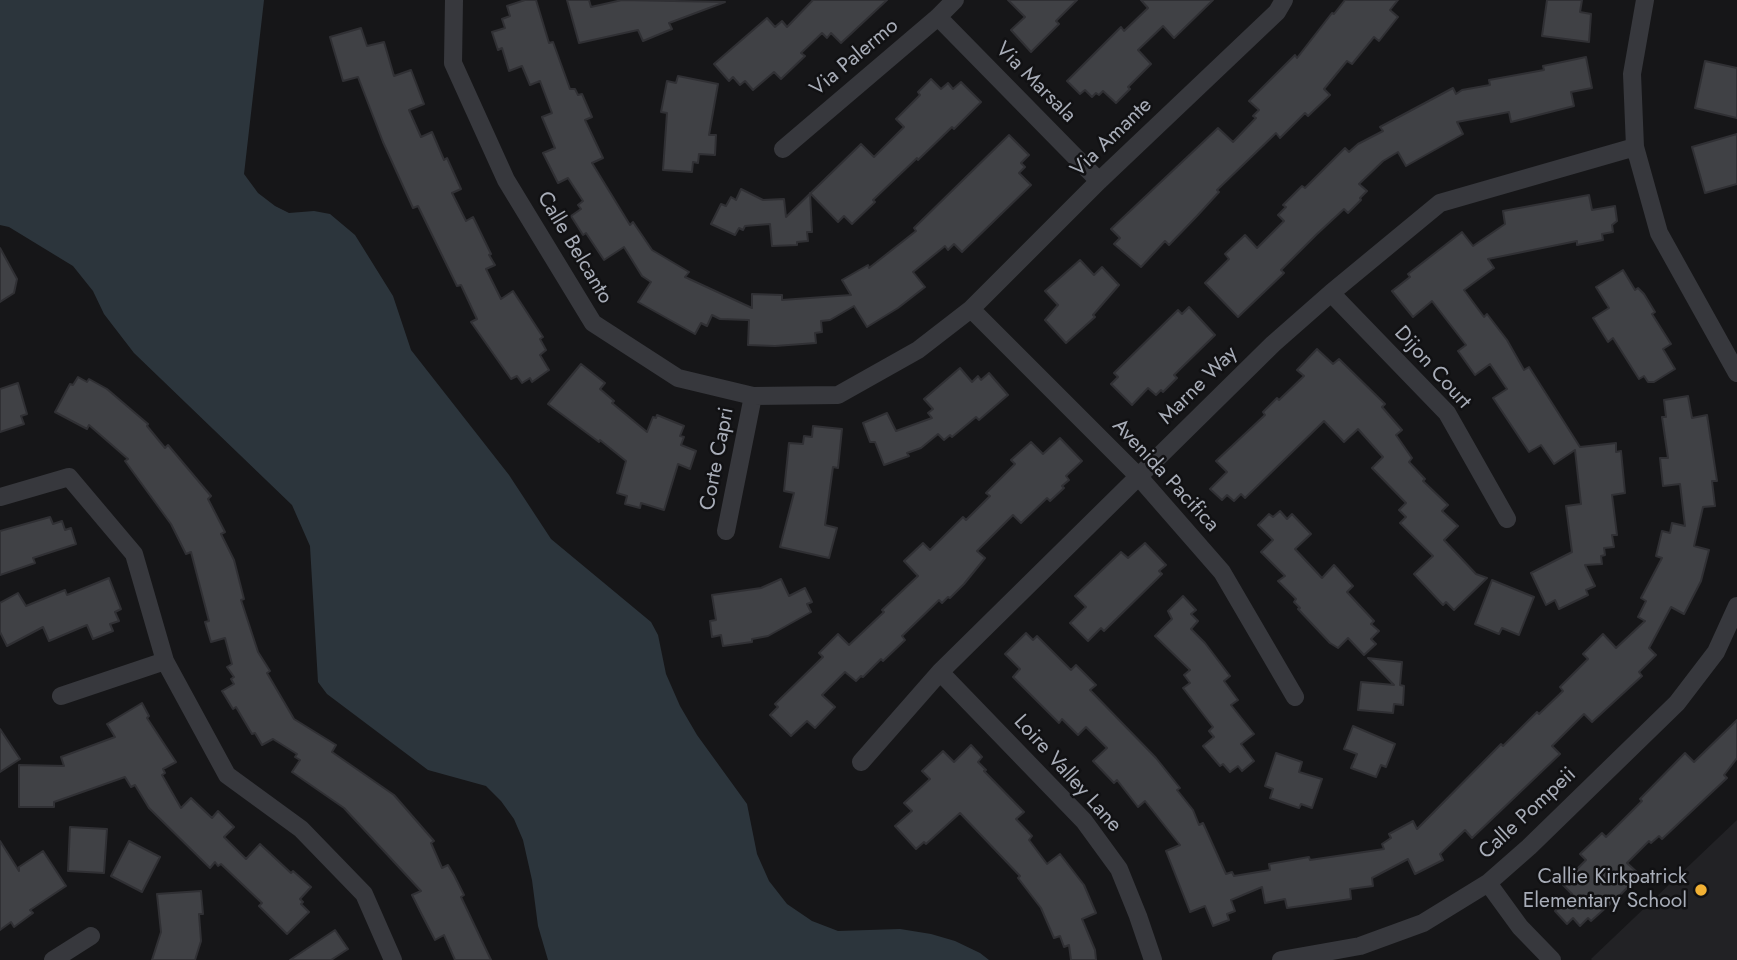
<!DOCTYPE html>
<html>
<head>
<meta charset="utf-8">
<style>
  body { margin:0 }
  canvas { display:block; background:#161618 }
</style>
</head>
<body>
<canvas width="1737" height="960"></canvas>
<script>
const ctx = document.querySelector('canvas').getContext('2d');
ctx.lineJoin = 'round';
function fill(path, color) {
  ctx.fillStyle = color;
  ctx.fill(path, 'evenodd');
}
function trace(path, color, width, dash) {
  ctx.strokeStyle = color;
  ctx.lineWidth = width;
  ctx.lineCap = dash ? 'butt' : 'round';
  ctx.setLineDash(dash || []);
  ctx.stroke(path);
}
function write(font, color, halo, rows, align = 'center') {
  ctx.font = font + ' Jost,sans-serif';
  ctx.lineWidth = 5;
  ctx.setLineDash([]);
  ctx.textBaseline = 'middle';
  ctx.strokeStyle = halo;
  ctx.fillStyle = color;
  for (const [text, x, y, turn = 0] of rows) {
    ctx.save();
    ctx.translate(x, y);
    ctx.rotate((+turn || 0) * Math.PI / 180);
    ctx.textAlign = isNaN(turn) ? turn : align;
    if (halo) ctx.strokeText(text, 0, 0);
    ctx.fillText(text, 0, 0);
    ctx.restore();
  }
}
const built = new Path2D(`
  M1737,820V960H1592L1591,959Z`);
const water = new Path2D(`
  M0,0H264L244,174L258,193L275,206L289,213L314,211L330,214L355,235L393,296L411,350L509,475L551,539L651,622L658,635L666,674L680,706L697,735L747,804L757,854L769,881L787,904L812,921L838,931L900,929L931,934L955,941L980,953L989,960H548L538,926L532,880L523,840L514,819L501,801L486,786L428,770L327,694L318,682L310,546L292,505L134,353L104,314L93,291L73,266L9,227L0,225Z`);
const building = new Path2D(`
  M525,0H536L549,43L553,42L570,89H575L578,95L582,94L592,117L585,120L603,158L592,163L630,225L633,222L652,250L689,272L685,277L752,308V294L782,295V300L851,295L842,280L868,265L869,268L916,231L914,228L1009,135L1029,155L1021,163L1025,167L1019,173L1031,185L962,252L954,244L948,250L945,246L913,272L925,287L898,308L867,327L854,306L830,320L821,321L822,332L815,333L816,343L775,346L748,345L749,320L720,319L712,315L707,326L701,323L695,334L638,302L651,282L642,276L624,247L604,260L586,233L583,235L571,216L581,209L578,205L583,201L568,178L558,183L543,153L555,148L542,117L552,113L540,81L530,85L522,66L509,71L502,48L498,50L492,32L505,28L502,19L510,16L507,6Z
  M567,0H589L591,7L622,0L725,2L669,23L672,29L643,41L638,30L579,43Z
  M813,0H887L841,43L831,33L827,38L822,33L801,53L805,56L781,79L774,72L753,90L745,81L740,85L733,77L729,81L714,64L767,18L775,27L782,21L787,27Z
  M1008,0H1077L1056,21L1059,24L1031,52L1011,30L1025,17Z
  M1141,0H1213L1174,38L1163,26L1138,50L1151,64L1128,87L1130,89L1116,103L1103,91L1099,95L1096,93L1092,97L1085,90L1080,94L1067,81L1121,27L1124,31L1148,8Z
  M1345,0H1398L1390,10L1398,17L1379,41L1374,37L1352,64L1347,61L1324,89L1330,95L1308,116L1305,113L1280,138L1276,133L1217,190L1219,192L1197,216L1169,245L1165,241L1141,267L1114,244L1120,238L1111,229L1218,128L1233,142L1256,118L1253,116L1259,110L1249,101L1295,55L1297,58L1332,13L1334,14Z
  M1547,0H1582L1580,12L1591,14L1589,42L1542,36Z
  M361,28L367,46L384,42L394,76L411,70L424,104L409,110L421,137L432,132L444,160L447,158L461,189L452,193L466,221L473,217L491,254L489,255L495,265L486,269L501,299L513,291L543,337L540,339L546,350L540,355L549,370L532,382L530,378L522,383L517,376L511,379L471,322L477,319L461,285L457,286L418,206L413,208L383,142L358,77L343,81L330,37Z
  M1586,57L1592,88L1571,92L1574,106L1511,122L1509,112L1457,122L1463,134L1406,166L1398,152L1383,161L1359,184L1367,191L1360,198L1361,200L1348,213L1344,209L1317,234L1281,270L1284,273L1238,317L1205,283L1229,259L1225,254L1245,235L1257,248L1284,221L1278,215L1286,207L1283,205L1302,186L1305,188L1345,148L1349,152L1358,144L1383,131L1380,127L1453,88L1456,94L1462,90L1490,85L1489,80L1544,70L1543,66Z
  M1705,61L1737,68V118L1695,108Z
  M678,76L718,84L709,135H716L715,155L699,154L698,163L693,162L692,172L663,170L667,113L661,112L667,81L676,83Z
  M931,79L941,89L948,83L953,89L961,82L981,102L954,129L952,127L918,160L917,158L873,200L875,202L852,224L844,216L838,222L810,193L812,232H807L808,241L797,242V245L772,246L770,224L745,226L743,230L739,228L735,235L711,224L721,204L726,206L731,197L736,200L741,189L763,200L784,199L786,217L861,144L874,157L904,127L896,119L920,95L918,92Z
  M1737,134V184L1705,193L1692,147Z
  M1589,195L1592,210L1615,206L1617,221L1612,225L1613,232L1602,234L1603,240L1577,245V241L1488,259L1494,268L1464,290L1484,317L1487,314L1507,340L1524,370L1529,367L1580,447L1616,443V452L1621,451L1625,493L1612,495L1617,535H1612L1614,547L1604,548L1605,555L1601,556L1602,564L1585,565L1595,586L1586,590L1588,595L1559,609L1555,600L1546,605L1531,573L1572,552L1566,506L1581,504L1575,450L1554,464L1541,445L1529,452L1493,398L1507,389L1490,364L1475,375L1458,351L1466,345L1432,301L1413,317L1392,291L1410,277L1408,274L1462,232L1473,246L1505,224L1503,211Z
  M0,248L17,279L14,293L0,302Z
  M1080,260L1094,275L1102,267L1119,285L1093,315L1095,317L1066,343L1045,320L1058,305L1045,291Z
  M1623,270L1635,290L1638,288L1644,294L1655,312L1652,314L1671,344L1663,349L1675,369L1654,382H1648L1644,376L1639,379L1613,338L1608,342L1593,318L1609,308L1596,287Z
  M1189,307L1215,335L1174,375L1177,378L1163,392L1161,390L1156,395L1148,388L1132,405L1111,384L1118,377L1114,373L1178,310L1182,314Z
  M1317,349L1333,364L1339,359L1385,404L1382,407L1402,430L1396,435L1412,458L1409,462L1425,479L1423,481L1448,505L1442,511L1458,526L1444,540L1476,574L1487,578L1454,610L1446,602L1443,605L1414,574L1433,556L1400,523L1406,517L1399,510L1406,503L1372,468L1383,457L1358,429L1344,442L1324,421L1245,498L1241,494L1234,501L1227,495L1222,500L1210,489L1227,472L1216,461L1265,415L1263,412L1277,398L1279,400L1304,376L1297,370Z
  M581,364L605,383L600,389L614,401L612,403L647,432L653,417L656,418L657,415L684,426L680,436L684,437L681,445L696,451L690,469L678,464L664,510L641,503L640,508L625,504L627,496L617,493L626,461L600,440L599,442L548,404Z
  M960,368L972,382L978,376L981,380L989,373L1008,395L979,420L976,417L952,437L950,435L944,440L938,434L921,448L907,453L909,456L884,465L875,442H870L863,423L887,413L896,431L932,418L928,413L933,409L924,399Z
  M78,377L87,382L89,379L107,389L148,424L147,426L165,448L168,445L211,496L208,499L225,532L221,534L234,560L244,599L241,600L258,652L270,671L267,673L294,719L336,745L332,752L394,795L434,841L431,843L442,868L448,865L454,875L464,895L461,897L491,960H455L444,935L435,940L422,915L412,895L421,891L344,808L292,772L300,760L295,757L297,754L273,739L262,745L255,733L252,734L236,707L233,709L222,691L234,684L231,679L234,677L227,667L232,664L225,638L211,642L205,622L209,621L191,552L186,554L171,524L125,461L128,459L89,425L87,429L55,412L70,384L73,385Z
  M18,383L27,414L21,416L24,424L0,432V389Z
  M1688,396L1692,418L1707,415L1717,481H1712L1715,506L1703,507L1694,546L1709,550L1701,581L1684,614L1671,607L1649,648L1656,655L1639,672L1642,676L1592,722L1584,714L1552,746L1560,754L1472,838L1465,830L1440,854L1443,860L1415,874L1408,859L1372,878L1373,886L1350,889L1351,899L1287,908L1285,899L1265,903L1262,887L1231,900L1235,911L1227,914L1229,920L1213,926L1205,906L1190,912L1166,851L1180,845L1145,801L1138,807L1117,780L1114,783L1093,761L1107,748L1086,727L1078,735L1062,719L1059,723L1013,677L1020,669L1005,654L1026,633L1033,640L1037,636L1071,670L1076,665L1096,685L1090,690L1156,758L1180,788L1177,790L1193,810L1199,825L1203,823L1226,874L1232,872L1234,876L1270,870L1269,864L1309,857L1310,860L1384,849L1382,844L1391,838L1389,834L1413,821L1417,829L1501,744L1503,746L1537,712L1539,714L1563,691L1560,687L1588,659L1583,654L1603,634L1616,648L1645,621L1638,617L1646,601L1641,598L1662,558L1656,556L1662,531L1670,533L1672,523L1685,526L1680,484L1663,486L1660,458H1668L1662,417H1666L1664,400Z
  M813,426L842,429L838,468L833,467L825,525L837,528L829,558L780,547L794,493L784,491L789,443L803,444L804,436L812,437Z
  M1060,438L1082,461L1066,476L1069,480L1062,486L1064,488L1050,501L1047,498L1021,523L1013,515L977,551L985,558L964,584L950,598L948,597L942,603L939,600L902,636L905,640L883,661L881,659L863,677L861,676L856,681L845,672L822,695L835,707L815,728L807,721L791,736L770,715L778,707L775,704L823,657L819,653L838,634L849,645L884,612L882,610L918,576L904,561L923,543L930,550L963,517L966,520L990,496L986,493L1015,464L1011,460L1031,442L1043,454Z
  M1280,511L1287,519L1292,514L1311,534L1295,549L1322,578L1334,565L1353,586L1347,592L1374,621L1371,624L1379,631L1371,639L1376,644L1364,655L1348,638L1338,648L1330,643L1298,609L1300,608L1294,602L1296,599L1278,581L1285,576L1261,552L1273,540L1258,525L1269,514L1273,517Z
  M50,517L53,524L62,521L65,530L71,528L76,544L33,558L35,563L0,575V531Z
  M1145,543L1166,565L1159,571L1162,574L1104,631L1101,628L1088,641L1070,623L1086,607L1075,596L1121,552L1128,558Z
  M109,578L121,609L115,612L119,621L110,624L113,631L93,639L87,625L49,641L43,627L7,646L0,632V603L18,593L26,606L65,590L67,595Z
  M781,579L789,596L805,588L812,602L807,604L811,612L768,636L752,639V642L723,646L721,635L712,637L710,621L716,620L712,595L761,588Z
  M1492,580L1534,597L1519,635L1502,628L1499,634L1475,624Z
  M1183,596L1196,610L1191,614L1198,621L1191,629L1205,643L1230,676L1224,681L1238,700L1231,705L1254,734L1241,744L1254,761L1242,771L1238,766L1230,772L1223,764L1220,766L1203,746L1214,737L1209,731L1213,727L1183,688L1190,683L1184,675L1190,670L1155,636L1172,619L1168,611Z
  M1368,658L1402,662L1400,685L1404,686L1403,705L1394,704L1393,713L1358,710L1361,682L1394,685Z
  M142,703L149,716L147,718L176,762L163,769L165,773L162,775L181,808L191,798L212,818L218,811L234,827L224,837L246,859L260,844L291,873L293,871L311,887L300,899L303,902L301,904L309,912L287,934L259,906L262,903L221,864L218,866L215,862L210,868L149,808L135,785L131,787L125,777L54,802V807H19V765L64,766L61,757L115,737L107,724Z
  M1737,720V758L1724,775L1727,778L1662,839L1659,836L1651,843L1649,841L1627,863L1640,875L1620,895L1591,921L1588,918L1580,926L1573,918L1567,924L1555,911L1572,894L1562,884L1586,860L1580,854L1602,833L1606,837L1642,801L1640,799L1685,753L1694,762Z
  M1353,726L1395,744L1386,767L1381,765L1376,777L1351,768L1357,754L1344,749Z
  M0,729L20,759L0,772Z
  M971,745L982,757L978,762L986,770L984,771L1024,812L1016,819L1032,836L1029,840L1047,864L1060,854L1084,885L1096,913L1082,919L1095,950L1096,960H1071L1069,945L1064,947L1060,936L1054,938L1041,908L1018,878L1020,876L960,813L926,844L924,842L916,849L895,826L912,811L904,803L930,779L922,771L943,751L954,762Z
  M1276,753L1302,762L1299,772L1322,779L1312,808L1301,804L1299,808L1270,798L1273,789L1265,786Z
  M70,827L107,829L104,873L68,871Z
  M0,841L19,871V867L43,851L66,886L30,910L33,913L14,927L11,922L0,930Z
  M129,841L160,857L142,892L111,876Z
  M201,891L203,914H199L201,941L195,960H152L161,932L157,894Z
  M335,930L348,949L331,960H290Z`);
const street = new Path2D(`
  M454,0L453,63L506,180L593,323L678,378L753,396L838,395L918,350L971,309L1099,181L1277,12L1284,0
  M1645,0L1632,74L1635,147L1659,233L1737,373
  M938,17L1099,181
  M783,149L938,17L955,0
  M1331,293L1447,413L1507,519
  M971,309L1139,477L1222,572L1295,697
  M0,497L69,477L134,554L165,661L227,775L301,829L364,894L393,960
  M726,531L753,396
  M940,672L1084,821L1119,869L1138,916L1153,960
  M61,696L165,661
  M861,762L940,672L1273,344L1331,293L1440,203L1635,147
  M1488,883L1520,927L1552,960
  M53,960L91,936
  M1281,960L1360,946L1423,923L1488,883L1529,847L1677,703L1716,652L1737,606`);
const markers = [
  [1701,890,7,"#f2b134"]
];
const streetNames = [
  ["Via Palermo",855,58,-40],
  ["Via Marsala",1035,83,45],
  ["Via Amante",1112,138,-44],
  ["Calle Belcanto",574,248,59],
  ["Dijon Court",1432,368,48],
  ["Marne Way",1199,386,-45],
  ["Corte Capri",718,459,-79],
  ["Avenida Pacifica",1165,476,47],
  ["Loire Valley Lane",1067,774,48],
  ["Calle Pompeii",1528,814,-43]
];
const poiNames = [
  ["Callie Kirkpatrick",1687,878],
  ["Elementary School",1687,902]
];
fill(built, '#222225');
fill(water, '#2c353c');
fill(building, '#404145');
trace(building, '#303034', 2);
trace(street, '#37383d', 18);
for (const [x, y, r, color] of markers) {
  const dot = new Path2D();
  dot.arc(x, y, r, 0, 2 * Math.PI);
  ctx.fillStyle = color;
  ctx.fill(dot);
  trace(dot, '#111113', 2.5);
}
write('21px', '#a8adb8', '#111113', streetNames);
write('21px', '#a8adb8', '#111113', poiNames, 'right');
</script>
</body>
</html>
